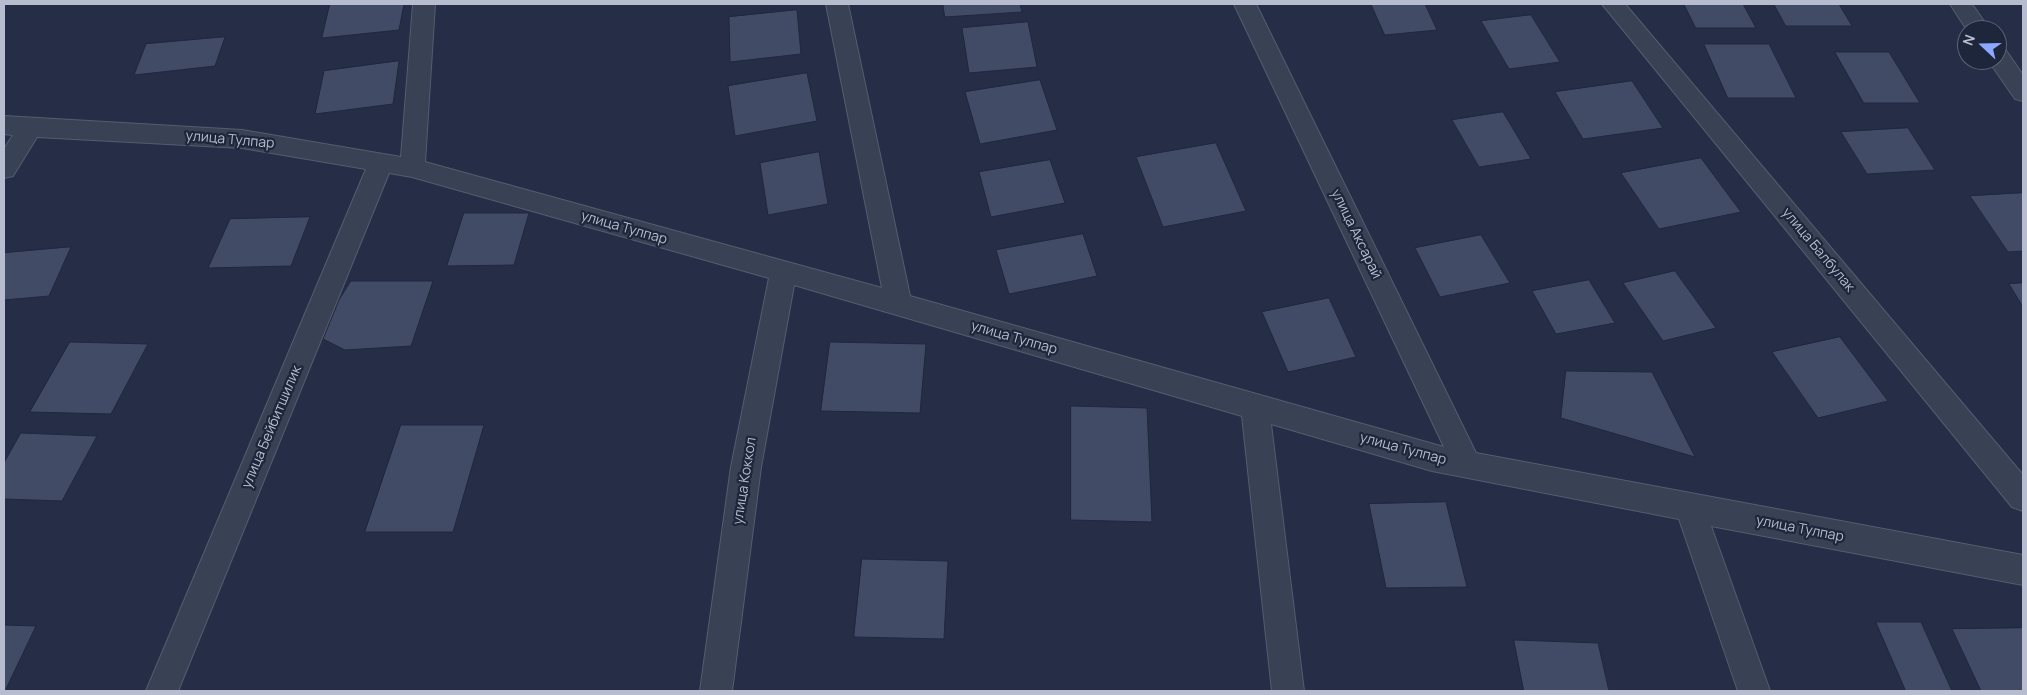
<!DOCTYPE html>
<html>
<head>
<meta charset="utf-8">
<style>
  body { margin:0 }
  #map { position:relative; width:2027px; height:695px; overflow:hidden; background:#252e46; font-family:Manrope,sans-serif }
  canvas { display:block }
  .frame { position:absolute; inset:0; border:5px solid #b7bdce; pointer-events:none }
  .north { position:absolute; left:1957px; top:20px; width:50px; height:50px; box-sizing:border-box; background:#1e263b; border:1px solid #5b6276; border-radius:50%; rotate:291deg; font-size:14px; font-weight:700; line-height:20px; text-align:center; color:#b7bdce }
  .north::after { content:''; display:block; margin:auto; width:18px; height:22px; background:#8ca8ff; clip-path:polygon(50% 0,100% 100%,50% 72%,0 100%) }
</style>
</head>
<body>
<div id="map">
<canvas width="2027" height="695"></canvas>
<div class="frame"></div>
<div class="north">N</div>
</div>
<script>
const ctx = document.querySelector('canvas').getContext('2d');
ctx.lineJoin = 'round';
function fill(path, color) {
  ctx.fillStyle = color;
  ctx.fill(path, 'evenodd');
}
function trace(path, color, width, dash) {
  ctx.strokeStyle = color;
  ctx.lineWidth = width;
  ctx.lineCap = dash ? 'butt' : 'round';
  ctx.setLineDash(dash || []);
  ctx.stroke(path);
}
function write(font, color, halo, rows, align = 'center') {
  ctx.font = font + ' Manrope,sans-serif';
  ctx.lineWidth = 4.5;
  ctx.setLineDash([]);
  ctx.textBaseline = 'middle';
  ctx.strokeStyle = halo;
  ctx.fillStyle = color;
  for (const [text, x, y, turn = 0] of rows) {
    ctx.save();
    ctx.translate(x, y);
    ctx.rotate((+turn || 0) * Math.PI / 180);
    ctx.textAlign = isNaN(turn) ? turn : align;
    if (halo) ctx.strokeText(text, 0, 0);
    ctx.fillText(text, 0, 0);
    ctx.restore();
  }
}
const building = new Path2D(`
  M330,4H404L399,30L322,38Z
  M943,4H1020L1022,12L945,17Z
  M1371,4H1425L1437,30L1385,35Z
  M1684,4H1743L1756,28H1696Z
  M1774,4H1839L1852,26H1786Z
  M797,10L801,54L730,62L729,17Z
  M1531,15L1560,62L1509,69L1481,21Z
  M1028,22L1037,67L969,73L962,28Z
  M225,37L215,66L134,75L146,44Z
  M1704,44H1769L1796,98H1728Z
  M1835,52H1889L1920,103H1864Z
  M399,61L393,104L315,114L324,71Z
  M807,73L817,121L735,136L728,86Z
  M1040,80L1057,130L980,144L965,92Z
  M1632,81L1663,128L1583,139L1555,92Z
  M1503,112L1531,159L1479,167L1452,120Z
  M1908,128L1935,170L1867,174L1841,132Z
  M1216,143L1246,211L1163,227L1136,157Z
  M819,152L828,204L768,215L760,163Z
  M1701,158L1741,212L1659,229L1621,173Z
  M1050,160L1065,203L991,217L979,172Z
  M2023,193V251L2008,252L1970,196Z
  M464,213H529L514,265L447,266Z
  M310,217L291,266L208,268L230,219Z
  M1083,234L1097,276L1009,294L996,250Z
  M1481,235L1510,283L1440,297L1415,248Z
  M71,247L49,296L4,300V253Z
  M1675,271L1716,328L1663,341L1623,283Z
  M1589,280L1615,323L1556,334L1532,291Z
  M351,281H433L411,346L345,350L323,339L339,300Z
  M2023,283V307L2009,284Z
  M1329,298L1356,357L1288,372L1262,312Z
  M1840,337L1888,401L1818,418L1772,352Z
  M70,342L148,344L111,414L30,412Z
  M830,342L926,344L920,413L821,411Z
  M1566,371L1652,372L1695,457L1561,418Z
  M1071,406L1147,408L1152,522L1071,520Z
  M401,425H484L453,532H365Z
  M21,433L97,436L62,501L4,499V463Z
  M1446,502L1467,587L1386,588L1369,504Z
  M862,559L948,561L944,639L854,637Z
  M1876,622H1921L1952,691H1906Z
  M4,625L36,626L5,691H4Z
  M2023,628V691H1981L1952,629Z
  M1514,640L1598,643L1609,691H1524Z`);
const minor = new Path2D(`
  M413,4H435L425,162L882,288L826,4H848L910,296L1444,447L1234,4H1256L1476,453L2023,555V585L1711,526L1770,691H1738L1679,519L1432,471L1271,424L1304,691H1272L1242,416L794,285L761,467L732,691H700L731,467L769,278L412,177L389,173L178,691H146L366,169L242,148L37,137L13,176L4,178V149L13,135L4,134V116L242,130L401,157Z
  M1602,4H1625L2023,475V511L2012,507Z
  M1950,4H1972L1990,30H1967Z
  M1997,47L2005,49L2023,75V101L2015,99L1988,60H1997Z`);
const streetNames = [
  ["улица Тулпар",230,140,5],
  ["улица Тулпар",624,228,16],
  ["улица Аксарай",1356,234,64],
  ["улица Балбулак",1818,250,50],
  ["улица Тулпар",1014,338,16],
  ["улица Бейбитшилик",272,427,-67],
  ["улица Тулпар",1403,449,15],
  ["улица Коккол",745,481,-81],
  ["улица Тулпар",1800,529,11]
];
fill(building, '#414b66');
trace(building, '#20283d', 1);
trace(minor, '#555c70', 2);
fill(minor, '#394155');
write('14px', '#b7bdce', '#1e263b', streetNames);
</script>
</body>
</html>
